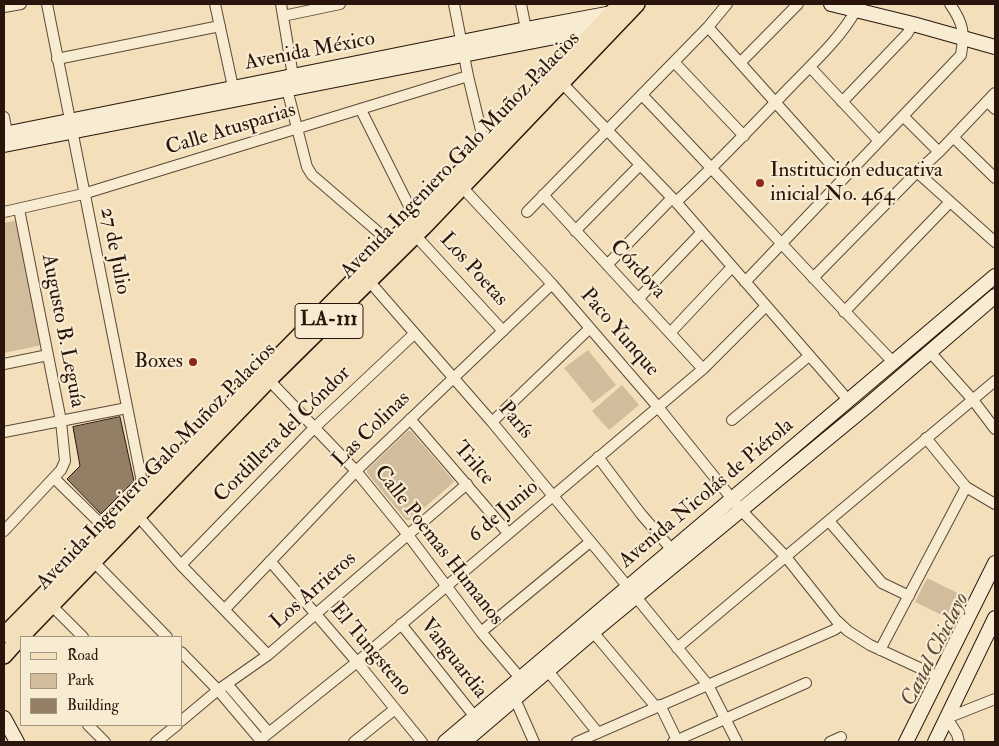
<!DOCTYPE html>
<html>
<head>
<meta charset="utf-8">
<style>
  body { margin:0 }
  #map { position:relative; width:999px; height:746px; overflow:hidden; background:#f3e0ba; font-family:"IM FELL Double Pica",serif }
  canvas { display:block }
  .frame { position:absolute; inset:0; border:5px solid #2a150c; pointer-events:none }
  .legend { position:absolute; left:20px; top:636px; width:162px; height:90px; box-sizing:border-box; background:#f7ebd2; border:1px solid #a59583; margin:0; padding:6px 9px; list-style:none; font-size:15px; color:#2a150c }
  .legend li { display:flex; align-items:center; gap:10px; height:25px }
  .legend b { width:25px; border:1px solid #a59583 }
</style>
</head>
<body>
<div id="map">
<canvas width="999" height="746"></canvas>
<div class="frame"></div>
<ul class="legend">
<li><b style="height:6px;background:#f3e0ba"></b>Road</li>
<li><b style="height:14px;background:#d1bd9c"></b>Park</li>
<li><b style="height:14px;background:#937f66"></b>Building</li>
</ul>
</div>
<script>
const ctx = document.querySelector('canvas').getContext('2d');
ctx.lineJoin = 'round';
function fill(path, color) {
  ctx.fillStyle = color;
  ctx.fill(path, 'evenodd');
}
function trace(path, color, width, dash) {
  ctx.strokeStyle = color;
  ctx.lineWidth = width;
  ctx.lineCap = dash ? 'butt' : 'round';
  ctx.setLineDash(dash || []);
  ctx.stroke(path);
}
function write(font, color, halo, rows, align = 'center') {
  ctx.font = font + ' "IM FELL Double Pica",serif';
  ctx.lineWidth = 4.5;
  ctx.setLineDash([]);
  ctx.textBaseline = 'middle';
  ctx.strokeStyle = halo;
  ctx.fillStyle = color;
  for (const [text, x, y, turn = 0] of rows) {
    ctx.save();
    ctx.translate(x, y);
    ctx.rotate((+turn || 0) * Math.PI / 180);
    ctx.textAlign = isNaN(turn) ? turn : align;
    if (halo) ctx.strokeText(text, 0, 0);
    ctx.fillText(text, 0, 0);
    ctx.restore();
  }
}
const green = new Path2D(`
  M18,220L42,345L4,353V223Z
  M588,350L616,385L593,403L564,368Z
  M622,385L639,405L609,430L592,411Z
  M408,431H411L454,481L453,483L410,520H406L367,473V470Z
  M927,578L966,597L954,621L915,602Z`);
const building = new Path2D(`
  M120,417L134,481L101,514L67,479L80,466L73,427Z`);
const street = new Path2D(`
  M47,4L145,497
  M215,4L233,87
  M281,4L293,76L287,89L307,167L312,175L391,243
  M454,4L468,76L485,147
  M521,4L526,29
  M4,7L21,4
  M283,16L340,4
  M708,27L843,178
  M57,59L220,26
  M674,62L744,136
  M740,63L798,4
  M810,67L879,141
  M562,83L676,202L849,401
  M642,95C727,183 809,275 894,363
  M987,101L995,109
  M842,102L907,34L913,24
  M361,110L415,218L419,222
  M903,116L939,152
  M4,117L7,133
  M953,137L995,178
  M917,172L995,242
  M462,187L552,284L658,407L741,510L786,557L836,620L848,631L870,645L939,677
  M543,195L703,369
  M676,202C715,166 752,127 789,88C812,64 840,39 856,10
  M4,212L83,194L468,76
  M527,212L708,27L727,4
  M575,231L640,165
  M415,235L503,331
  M607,265L672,198
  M813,278L917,172L939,152L995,93
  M369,281L492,422L628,587
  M745,282L961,55C965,32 963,23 950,4
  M638,299L702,232
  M844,312L950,202
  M670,333L732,267
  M930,352L973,400L995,429
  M4,364L48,355
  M266,377L356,471L408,535L481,632L521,679
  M410,419L508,533
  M732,420L809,356
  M492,422L590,328
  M4,432L127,408
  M926,438L966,487L995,504
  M598,457L641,514L672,550
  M54,478L107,530
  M138,516L181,565L268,655
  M829,521L882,583L909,596
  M4,531L61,470L65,461L61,421L19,209
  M93,561L167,637
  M270,561L357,662L422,742
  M181,565L314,428L414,334
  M636,597L708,685L737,742
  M51,605L83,637
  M225,609L356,471L552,284
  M401,624L475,717
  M481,632L590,542
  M593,632L656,707
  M677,648L995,381
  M880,650L966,487
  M181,652L218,690L262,742
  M548,671L598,733
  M227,684L269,733
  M515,699L534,742
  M660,705L677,740
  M181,721L218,690L268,655L467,484
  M88,725L105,742
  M260,740L357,662L703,369L766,306
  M156,742L177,725
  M354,742L395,709
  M577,742L834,630L841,625
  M673,742L806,683
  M830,742L841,737
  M959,742L957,734L947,718L995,699`);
const secondary = new Path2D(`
  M831,4L913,24L995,47
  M4,134L526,29L612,13L616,15
  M4,145L596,29L601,31
  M4,718L17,742
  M445,742L995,276
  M464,742L593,632L867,406L995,296
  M906,742L995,563
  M935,742L995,618`);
const primary = new Path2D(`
  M4,635L485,147L620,4
  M21,637L269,380L424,227L637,4
  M4,656L21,637`);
const markers = [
  [760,183,5,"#8f2418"],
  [193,362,5,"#8f2418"]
];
const shields = [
  [329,321,68]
];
const shieldNames = [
  ["LA-111",329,321]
];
const streetNames = [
  ["Avenida México",310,52,-11],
  ["Calle Atusparias",231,130,-17],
  ["Avenida Ingeniero Galo Muñoz Palacios",461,156,-46],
  ["27 de Julio",114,251,79],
  ["Los Poetas",473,270,48],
  ["Córdova",637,270,47],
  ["Augusto B. Leguía",62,331,79],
  ["Paco Yunque",619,333,49],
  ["París",515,421,50],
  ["Las Colinas",372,430,-44],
  ["Cordillera del Cóndor",283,435,-45],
  ["Trilce",473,464,49],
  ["Avenida Ingeniero Galo Muñoz Palacios",157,467,-46],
  ["Avenida Nicolás de Piérola",707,494,-40],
  ["6 de Junio",504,512,-40],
  ["Calle Poemas Humanos",438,546,52],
  ["Los Arrieros",314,591,-41],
  ["El Tungsteno",370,650,50],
  ["Vanguardia",453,659,52]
];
const poiNames = [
  ["Institución educativa",770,171],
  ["inicial No. 464",770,195],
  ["Boxes",183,362,"right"]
];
const waterNames = [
  ["Canal Chiclayo",936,650,-63]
];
fill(green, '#d1bd9c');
fill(building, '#937f66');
trace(building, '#2a150c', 1);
trace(street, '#5c4838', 12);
trace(secondary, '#2a150c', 16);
trace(primary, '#2a150c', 18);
trace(street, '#f7ebd2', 10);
trace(secondary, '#f7ebd2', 14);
trace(primary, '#f3e0ba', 15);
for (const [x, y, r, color] of markers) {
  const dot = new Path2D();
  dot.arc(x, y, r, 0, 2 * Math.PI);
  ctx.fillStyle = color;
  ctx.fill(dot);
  trace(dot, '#f7ebd2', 2);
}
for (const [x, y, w] of shields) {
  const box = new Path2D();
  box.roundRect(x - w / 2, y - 17.5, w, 35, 4);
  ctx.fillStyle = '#f7ebd2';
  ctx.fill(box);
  trace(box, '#2a150c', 1);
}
write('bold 20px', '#2a150c', null, shieldNames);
write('21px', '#2a150c', '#f7ebd2', streetNames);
write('21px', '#2a150c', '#f7ebd2', poiNames, 'left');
write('italic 22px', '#5f4b3a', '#f7ebd2', waterNames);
</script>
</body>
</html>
